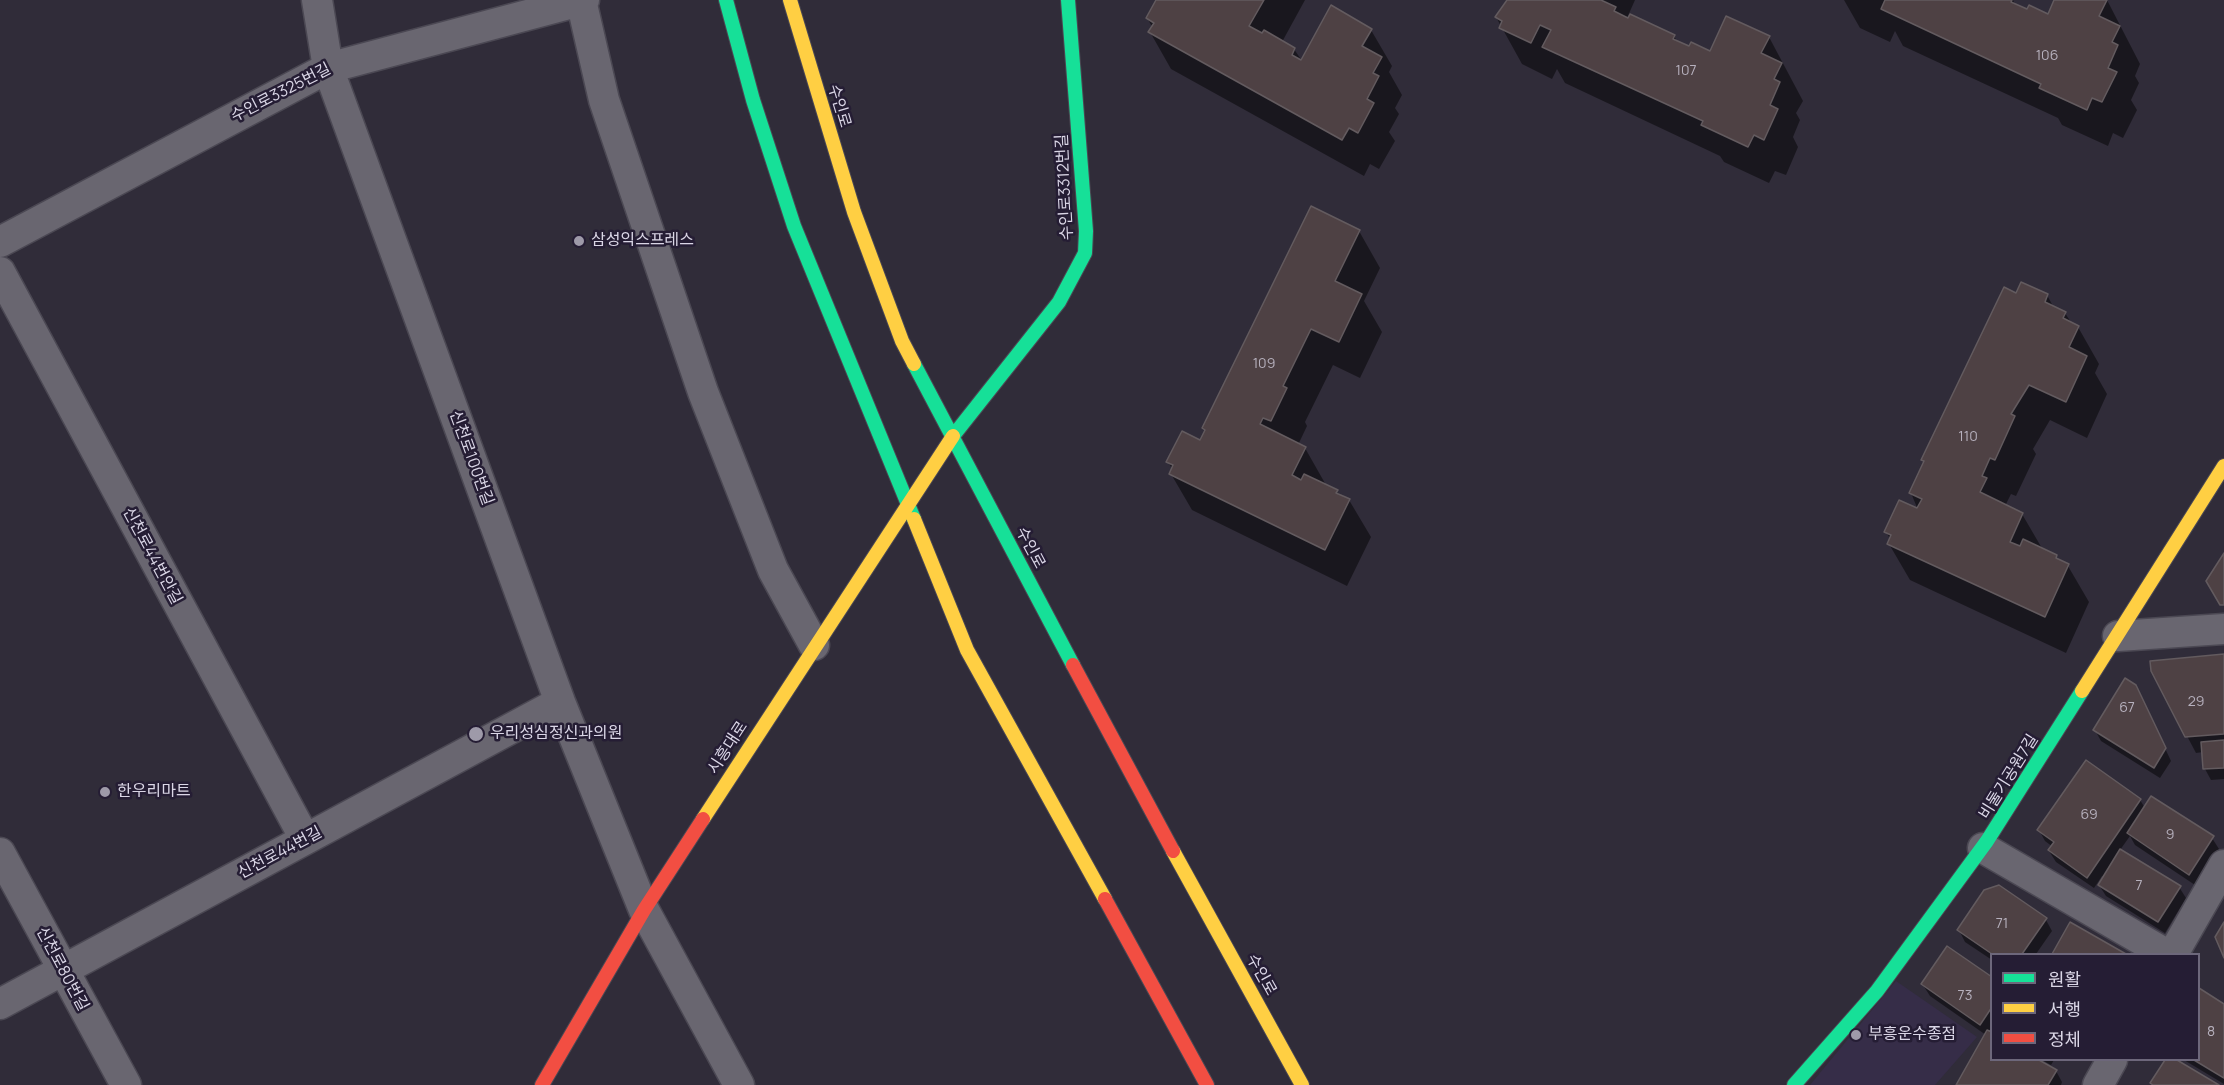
<!DOCTYPE html>
<html>
<head>
<meta charset="utf-8">
<style>
  body { margin:0 }
  #map { position:relative; width:2224px; height:1085px; overflow:hidden; background:#302c39; font-family:Manrope,"Noto Sans KR",sans-serif }
  canvas { display:block }
  .legend { position:absolute; left:1990px; top:953px; width:210px; height:108px; box-sizing:border-box; background:#251d34; border:2px solid #6d677b; margin:0; padding:8px 10px; list-style:none; font-size:18px; color:#dad6e6 }
  .legend li { display:flex; align-items:center; gap:12px; height:30px }
  .legend b { width:30px; border:2px solid #6d677b }
</style>
</head>
<body>
<div id="map">
<canvas width="2224" height="1085"></canvas>
<ul class="legend">
<li><b style="height:8px;background:#16e098"></b>원활</li>
<li><b style="height:8px;background:#ffcf43"></b>서행</li>
<li><b style="height:8px;background:#f24e42"></b>정체</li>
</ul>
</div>
<script>
const ctx = document.querySelector('canvas').getContext('2d');
ctx.lineJoin = 'round';
function fill(path, color) {
  ctx.fillStyle = color;
  ctx.fill(path, 'evenodd');
}
function trace(path, color, width, dash) {
  ctx.strokeStyle = color;
  ctx.lineWidth = width;
  ctx.lineCap = dash ? 'butt' : 'round';
  ctx.setLineDash(dash || []);
  ctx.stroke(path);
}
function write(font, color, halo, rows, align = 'center') {
  ctx.font = font + ' Manrope,"Noto Sans KR",sans-serif';
  ctx.lineWidth = 5;
  ctx.setLineDash([]);
  ctx.textBaseline = 'middle';
  ctx.strokeStyle = halo;
  ctx.fillStyle = color;
  for (const [text, x, y, turn = 0] of rows) {
    ctx.save();
    ctx.translate(x, y);
    ctx.rotate((+turn || 0) * Math.PI / 180);
    ctx.textAlign = isNaN(turn) ? turn : align;
    if (halo) ctx.strokeText(text, 0, 0);
    ctx.fillText(text, 0, 0);
    ctx.restore();
  }
}
const built = new Path2D(`
  M1896,981L1977,1037L1935,1085H1810Z`);
const shadow = new Path2D(`
  M1158,0H1305L1282,42L1294,49L1302,61L1371,30L1392,66L1389,72L1402,95L1395,108L1399,114L1389,132L1395,141L1379,169L1370,164L1364,176L1171,69L1150,32L1153,28L1147,18Z
  M1508,0H1635L1627,18L1674,36L1678,43L1710,53L1769,37L1803,101L1796,113L1800,120L1793,137L1798,147L1786,175L1775,171L1769,183L1724,162L1720,156L1565,83L1557,69L1552,79L1522,64L1496,17Z
  M1844,0H2013L2016,6L2049,16L2056,0H2107L2140,64L2135,76L2139,83L2131,100L2137,110L2123,138L2113,133L2108,146L2062,125L2058,118L1903,46L1895,31L1890,42L1860,28Z
  M1359,231L1380,268L1364,301L1382,332L1360,378L1333,365L1305,422L1307,426L1298,445L1305,448L1326,485L1349,500L1371,537L1347,586L1192,510L1171,474L1173,470L1168,462L1201,442Z
  M2016,295H2047L2054,308L2065,313L2072,324L2078,327L2099,364L2095,373L2107,394L2087,438L2050,420L2033,449L2036,454L2016,496L2011,494L2005,506L2022,514L2043,550L2068,566L2089,602L2066,653L1910,580L1889,544L1891,540L1886,532L1918,510L1911,493L1925,463L1922,459Z
  M2224,656V779L2211,780L2205,769L2203,752L2196,753L2187,736Z
  M2142,699L2171,761L2160,778L2101,741L2095,730Z
  M2140,800L2145,808L2212,838L2219,849L2195,885L2135,845L2130,836L2120,850L2179,887L2186,898L2165,933L2106,896L2099,885L2104,877L2102,876L2094,888L2056,862L2049,851L2053,847L2045,841L2039,830Z
  M2046,920L2052,931L2036,954H1992V960L1965,942L1959,930Z
  M2071,924L2123,954H2053Z
  M1992,979V1028L1988,1032L1992,1060H2036L2056,1071L2062,1082L2061,1085H1958L1986,1035L1930,996L1923,985Z
  M2198,990L2224,1006V1084L2184,1060H2198Z
  M2042,1060H2054L2051,1065Z`);
const building = new Path2D(`
  M1156,0H1264L1249,26L1262,33L1264,30L1295,48L1292,55L1301,60L1331,5L1372,29L1362,46L1382,57L1373,73L1379,76L1367,99L1374,103L1358,133L1349,128L1342,140L1148,32L1154,23L1146,18Z
  M1507,0H1601L1616,7L1614,11L1628,18L1630,14L1675,35L1673,39L1689,46L1691,42L1710,51L1726,16L1770,36L1761,53L1782,63L1774,79L1780,82L1770,105L1778,109L1764,140L1754,135L1748,147L1701,125L1703,121L1542,47L1551,30L1540,25L1531,43L1499,28L1502,21L1495,17Z
  M1885,0H2012L2011,2L2027,9L2029,5L2048,14L2054,0H2107L2099,16L2120,26L2112,42L2118,45L2108,68L2117,72L2102,102L2092,98L2087,110L2039,88L2041,84L1881,9Z
  M1311,206L1360,230L1335,281L1362,294L1339,342L1311,329L1283,386L1287,388L1271,421L1263,418L1260,424L1306,447L1292,475L1301,480L1304,474L1338,490L1336,493L1350,499L1325,550L1169,474L1173,465L1166,462L1182,431L1200,440L1205,430L1202,428Z
  M2021,282L2048,294L2045,302L2066,312L2063,318L2079,326L2069,347L2087,356L2066,402L2029,385L2011,414L2015,416L1995,460L1990,458L1982,476L1987,478L1980,492L2023,513L2010,542L2020,546L2023,539L2057,555L2056,558L2069,564L2045,617L1887,544L1891,535L1884,532L1899,500L1917,508L1922,499L1909,493L1924,461L1921,460L2004,287L2016,293Z
  M2224,553V605H2220L2206,581Z
  M2224,654V734L2185,737L2151,671L2150,661Z
  M2125,678L2136,685L2166,748L2154,768L2093,730Z
  M2224,740V768L2203,769L2201,742Z
  M2086,760L2141,799L2087,878L2048,850L2054,842L2037,830Z
  M2151,796L2214,836L2189,875L2127,833Z
  M2120,849L2181,886L2158,922L2098,885Z
  M1999,885L2047,918L2022,954H1992L1957,930L1984,890Z
  M2070,922L2126,954H2052Z
  M2224,922V958L2215,937Z
  M1947,946L1992,977V1007L1980,1025L1921,984Z
  M2199,988L2224,1004V1078L2194,1060H2198Z
  M1987,1030L1992,1032V1060H2039L2057,1070L2048,1085H1956Z
  M2165,1060H2177L2219,1085H2153L2150,1083Z`);
const street = new Path2D(`
  M317,0L328,68L560,702L644,910L739,1085
  M581,0L604,100L703,392L773,570L814,645
  M0,242L328,68L584,0
  M0,272L305,839
  M2118,636L2224,629
  M1983,848L2166,954
  M0,853L126,1085
  M2173,954L2224,865
  M0,1004L560,702
  M2098,1085L2112,1060`);
const fast = new Path2D(`
  M726,0L753,100L794,226L914,519
  M914,364L1073,665
  M953,436L1059,302L1085,253L1086,231L1068,0
  M1794,1085L1877,991L1987,841L2082,691`);
const slow = new Path2D(`
  M790,0L854,212L902,341L914,364
  M914,519L967,650L1105,899
  M2082,691L2224,466
  M703,819L953,436
  M1173,851L1302,1085`);
const jam = new Path2D(`
  M1073,665L1173,851
  M1105,899L1207,1085
  M542,1085L644,910L703,819`);
const markers = [
  [579,241,6,"#9e9aa9"],
  [476,734,8,"#9e9aa9"],
  [105,792,6,"#9e9aa9"],
  [1856,1035,6,"#9e9aa9"]
];
const numberNames = [
  ["106",2047,56],
  ["107",1686,71],
  ["109",1264,364],
  ["110",1968,437],
  ["29",2196,702],
  ["67",2127,708],
  ["69",2089,815],
  ["9",2170,835],
  ["7",2139,886],
  ["71",2002,924],
  ["73",1965,996],
  ["8",2211,1032]
];
const streetNames = [
  ["수인로3325번길",281,93,-27],
  ["수인로",839,106,73],
  ["수인로3312번길",1065,187,-93],
  ["신천로100번길",471,458,70],
  ["수인로",1030,548,62],
  ["신천로44번안길",152,556,62],
  ["시흥대로",728,748,-57],
  ["비둘기공원7길",2009,777,-58],
  ["신천로44번길",280,853,-28],
  ["신천로80번길",62,969,62],
  ["수인로",1261,975,61]
];
const poiNames = [
  ["삼성익스프레스",591,241],
  ["우리성심정신과의원",490,734],
  ["한우리마트",117,792],
  ["부흥운수종점",1868,1035]
];
fill(built, '#362d48');
fill(shadow, '#0007');
fill(building, '#4e4144');
trace(building, '#635b5f', 1.5);
trace(street, '#4b4853', 33);
trace(fast, '#4b4853', 16);
trace(slow, '#4b4853', 16);
trace(jam, '#4b4853', 16);
trace(street, '#696670', 30);
trace(fast, '#16e098', 14);
trace(slow, '#ffcf43', 14);
trace(jam, '#f24e42', 14);
for (const [x, y, r, color] of markers) {
  const dot = new Path2D();
  dot.arc(x, y, r, 0, 2 * Math.PI);
  ctx.fillStyle = color;
  ctx.fill(dot);
  trace(dot, '#251d34', 2);
}
write('14px', '#b7b1be', null, numberNames);
write('16px', '#dad6e6', '#251d34', streetNames);
write('16px', '#dad6e6', '#251d34', poiNames, 'left');
</script>
</body>
</html>
